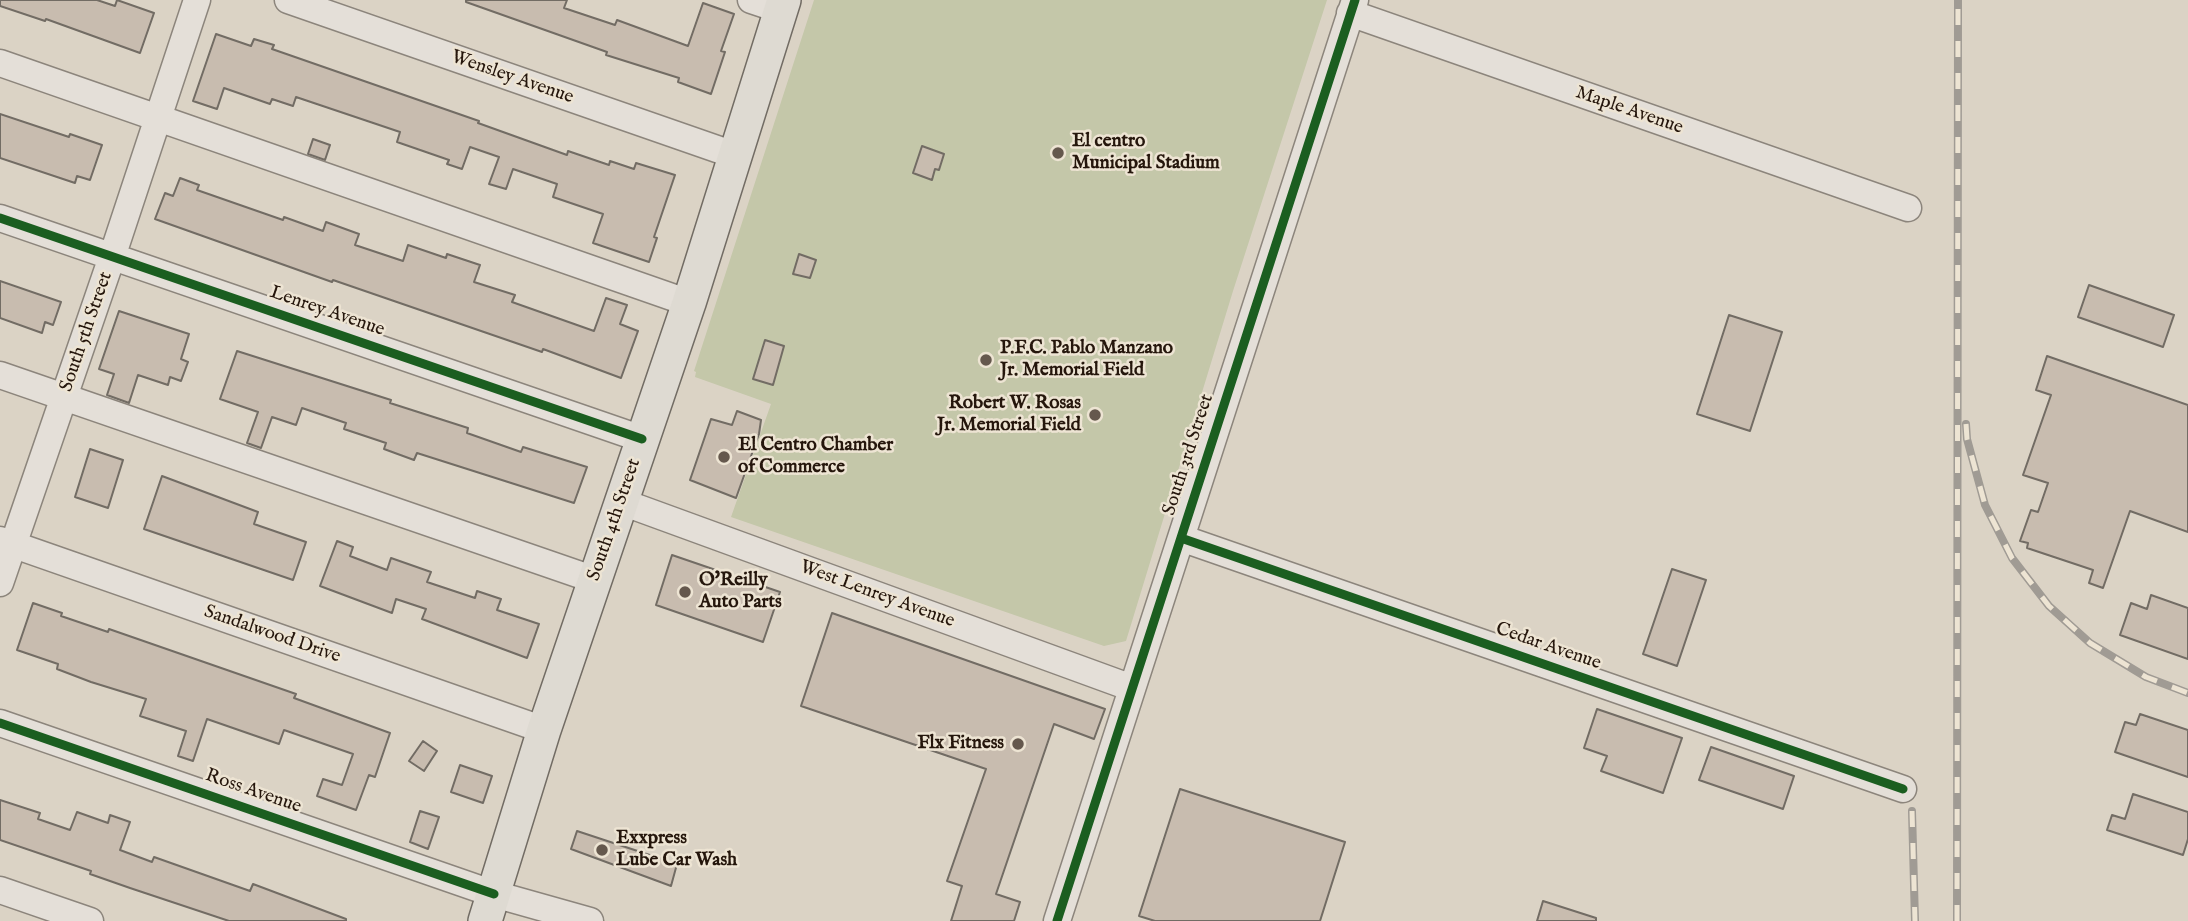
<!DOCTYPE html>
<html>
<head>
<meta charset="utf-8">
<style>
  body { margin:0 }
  canvas { display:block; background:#dbd3c5 }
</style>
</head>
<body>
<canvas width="2188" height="921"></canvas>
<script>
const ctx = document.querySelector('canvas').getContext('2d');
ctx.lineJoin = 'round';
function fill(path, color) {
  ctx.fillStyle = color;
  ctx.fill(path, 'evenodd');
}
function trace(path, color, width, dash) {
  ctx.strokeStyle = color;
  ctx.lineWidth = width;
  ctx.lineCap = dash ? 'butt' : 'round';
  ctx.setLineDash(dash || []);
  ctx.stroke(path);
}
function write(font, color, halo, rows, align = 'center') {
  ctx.font = font + ' "IM FELL English",serif';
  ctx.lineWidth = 5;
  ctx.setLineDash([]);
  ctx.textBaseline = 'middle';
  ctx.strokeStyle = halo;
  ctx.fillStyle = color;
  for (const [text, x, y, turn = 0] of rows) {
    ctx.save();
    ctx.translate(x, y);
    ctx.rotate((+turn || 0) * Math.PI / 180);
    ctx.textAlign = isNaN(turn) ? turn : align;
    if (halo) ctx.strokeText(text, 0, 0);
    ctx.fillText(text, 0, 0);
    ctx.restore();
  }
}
const green = new Path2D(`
  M814,0H1327L1233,291L1126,641L1104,646L731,517L771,404L695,377L696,372L694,371Z`);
const building = new Path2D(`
  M0,0H97L115,6L117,0L154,13L140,53L46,19L45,21L0,6Z
  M466,0H567L564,8L615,25L617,20L688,46L703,3L734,14L721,51L725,52L711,94L678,82L679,78L606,55L607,52L466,2Z
  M216,34L251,46L254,39L274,45L272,49L479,121L478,123L567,155L568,151L609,165L610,161L634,169L636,163L675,175L654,237L657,238L649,262L593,243L603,214L553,197L557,184L513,169L506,189L489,184L499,157L470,147L462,169L447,164L449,160L397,142L400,132L296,97L293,106L272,99L270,104L224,88L217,109L193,101Z
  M0,114L69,137L70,134L102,145L90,180L77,176L75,183L0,158Z
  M313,139L330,145L325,160L308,154Z
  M922,146L944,154L939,170L935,169L932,180L913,173Z
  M180,178L199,185L197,190L283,220L284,217L323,231L326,222L359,234L355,245L403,261L408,245L446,258L447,254L480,265L474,282L515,295L512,302L594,331L606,298L627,305L620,324L638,331L621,378L543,349L542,352L333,280L332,282L155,219L165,193L173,196Z
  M799,254L816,260L810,278L793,274Z
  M0,281L61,302L53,325L45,322L42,333L0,318Z
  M2089,285L2174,315L2163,347L2078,317Z
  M119,311L189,334L181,359L188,362L181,381L170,377L168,385L138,375L129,403L107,395L114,374L99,369Z
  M1729,315L1782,332L1750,431L1697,414Z
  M765,340L784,346L773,385L753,379Z
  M237,351L391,400L390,403L468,428L467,433L521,452L523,447L587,467L574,503L417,453L414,460L384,449L386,443L344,429L346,423L302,408L296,425L272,417L261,448L247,443L258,412L220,399Z
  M2047,356L2188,405V532L2130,511L2103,588L2089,583L2093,570L2027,548L2028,543L2020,541L2031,510L2038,512L2048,483L2023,475L2051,395L2036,390Z
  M737,411L761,420L759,434L736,498L690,480L711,419L732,425Z
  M90,449L123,460L108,508L75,497Z
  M162,476L258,512L254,524L306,542L293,580L144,529Z
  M337,541L353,547L350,556L387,570L391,558L431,572L427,582L475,598L477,591L501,599L497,610L539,624L527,658L422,619L426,609L396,599L392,613L320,586Z
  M672,555L780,592L763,642L656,605Z
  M1672,569L1706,580L1677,666L1643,654Z
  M2151,595L2188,608V659L2120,635L2131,603L2147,609Z
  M33,603L62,613L61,616L108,632L109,629L296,694L294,698L390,733L375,777L369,775L356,810L317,796L323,779L342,785L353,754L284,730L279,744L207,719L193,761L178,756L186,731L140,716L146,699L91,682L57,669L58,664L17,650Z
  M832,613L1105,709L1094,739L1054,724L996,894L1020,902L1014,921H951L962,886L947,881L986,769L801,706Z
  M1597,709L1682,738L1663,793L1601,771L1607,756L1584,748Z
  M2140,714L2188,730V777L2115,752L2125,722L2136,725Z
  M423,741L437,751L424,771L409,761Z
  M1711,747L1794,776L1783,809L1699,780Z
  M460,765L492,776L483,803L451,792Z
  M1180,789L1345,842L1320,921H1155L1139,916Z
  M2133,794L2188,812V839L2183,855L2107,830L2112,815L2125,819Z
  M0,800L40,813L38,819L70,830L77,812L108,823L110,815L130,822L120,850L152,862L154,857L250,891L253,884L346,919V921H229L130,888L90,874L91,871L0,840Z
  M420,811L439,817L428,849L410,842Z
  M577,831L677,864L671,886L571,849Z
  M1543,901L1596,918V921H1537Z`);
const minor = new Path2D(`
  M288,0L737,156
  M751,0L781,10
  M1350,13L1908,208
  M0,63L689,303
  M0,218L642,439
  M0,375L595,580
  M622,502L1132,688
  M1181,538L1903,789
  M0,540L544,730
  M0,583L112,257L197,0
  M0,723L494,894L590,921
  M0,890L90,921
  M1057,921L1355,0`);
const major = new Path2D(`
  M485,921L544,730L689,303L784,0`);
const rail = new Path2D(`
  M1966,424L1967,439L1985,505L2012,558L2049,606L2090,643L2146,677L2188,693
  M1912,811L1915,921
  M1957,921L1958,0`);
const cycleway = new Path2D(`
  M0,218L642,439
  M1181,538L1903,789
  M0,723L494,894
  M1057,921L1355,0`);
const markers = [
  [1058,153,7,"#65584d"],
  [986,360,7,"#65584d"],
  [1095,415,7,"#65584d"],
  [724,457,7,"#65584d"],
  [685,592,7,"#65584d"],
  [1018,744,7,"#65584d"],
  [602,850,7,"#65584d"]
];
const streetNames = [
  ["Wensley Avenue",512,78,19],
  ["Maple Avenue",1629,111,19],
  ["Lenrey Avenue",327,312,19],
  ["South 5th Street",87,332,-71],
  ["South 3rd Street",1189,455,-72],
  ["South 4th Street",615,520,-71],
  ["West Lenrey Avenue",877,595,20],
  ["Sandalwood Drive",272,635,19],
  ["Cedar Avenue",1548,647,19],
  ["Ross Avenue",253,792,19]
];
const poiNames = [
  ["El centro",1072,142],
  ["Municipal Stadium",1072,164],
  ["P.F.C. Pablo Manzano",1000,349],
  ["Jr. Memorial Field",1000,371],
  ["Robert W. Rosas",1081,404,"right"],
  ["Jr. Memorial Field",1081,426,"right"],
  ["El Centro Chamber",738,446],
  ["of Commerce",738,468],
  ["O'Reilly",699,581],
  ["Auto Parts",699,603],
  ["Flx Fitness",1004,744,"right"],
  ["Exxpress",616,839],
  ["Lube Car Wash",616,861]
];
fill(green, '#c4c7a9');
fill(building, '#c8bcaf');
trace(building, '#726c64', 2);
trace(minor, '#8c857c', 29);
trace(major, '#726c64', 36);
trace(minor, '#e4dfd8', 26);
trace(major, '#dedad2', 33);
trace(rail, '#a09b94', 8);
trace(rail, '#ede4d3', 5, [16]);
trace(cycleway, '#1b5e20', 9);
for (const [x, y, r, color] of markers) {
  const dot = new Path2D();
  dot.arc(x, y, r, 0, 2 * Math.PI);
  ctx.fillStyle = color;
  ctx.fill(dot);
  trace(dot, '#ede4d3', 2.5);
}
write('19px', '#25160c', '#ede4d3', streetNames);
write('bold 19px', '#25160c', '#ede4d3', poiNames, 'left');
</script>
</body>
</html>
